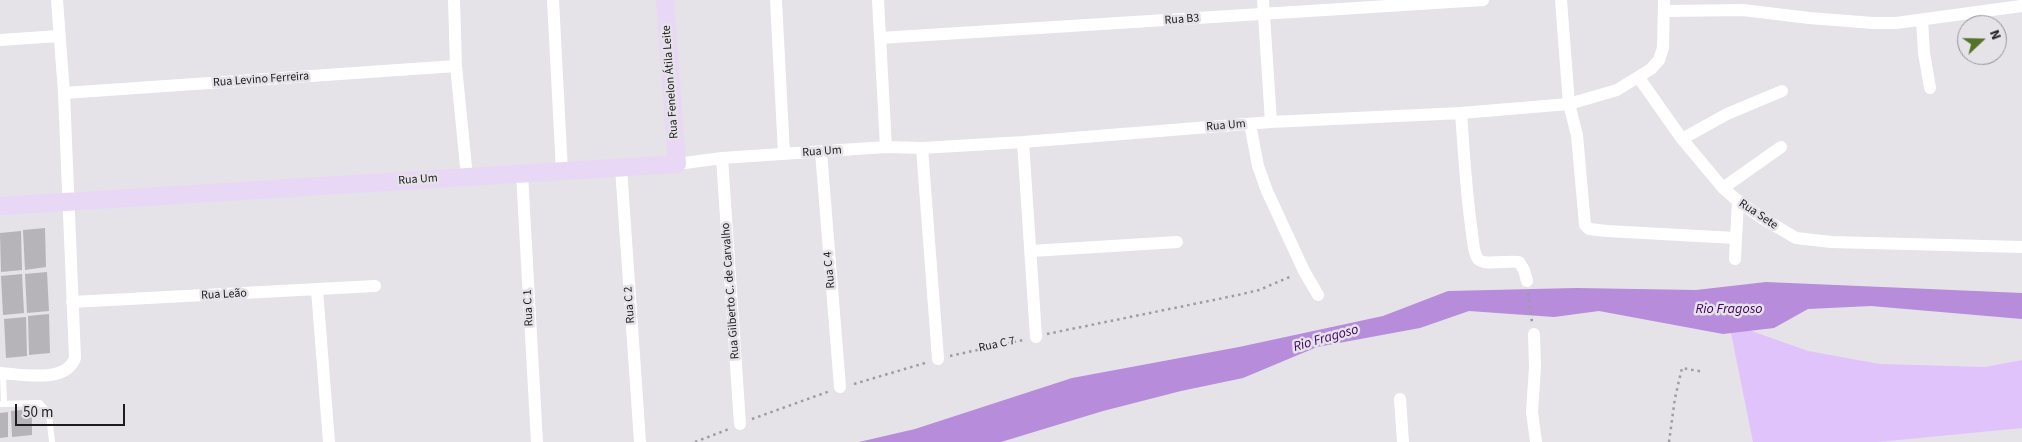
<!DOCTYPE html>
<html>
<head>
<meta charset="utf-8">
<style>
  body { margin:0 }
  #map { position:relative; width:2022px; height:442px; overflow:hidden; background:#e5e2e8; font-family:"Source Sans 3",sans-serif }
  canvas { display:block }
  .north { position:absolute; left:1957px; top:15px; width:50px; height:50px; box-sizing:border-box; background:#e5e2e8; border:1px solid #959397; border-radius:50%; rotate:69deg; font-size:14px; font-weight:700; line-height:20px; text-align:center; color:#1d1c1e }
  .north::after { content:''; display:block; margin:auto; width:18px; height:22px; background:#557329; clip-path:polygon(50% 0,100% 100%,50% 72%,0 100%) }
  .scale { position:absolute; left:15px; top:404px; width:110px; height:22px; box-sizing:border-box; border:2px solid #1d1c1e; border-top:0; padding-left:6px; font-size:15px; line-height:18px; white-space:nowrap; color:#1d1c1e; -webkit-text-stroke:4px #e5e2e8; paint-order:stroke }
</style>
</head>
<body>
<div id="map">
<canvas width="2022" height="442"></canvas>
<div class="north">N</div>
<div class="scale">50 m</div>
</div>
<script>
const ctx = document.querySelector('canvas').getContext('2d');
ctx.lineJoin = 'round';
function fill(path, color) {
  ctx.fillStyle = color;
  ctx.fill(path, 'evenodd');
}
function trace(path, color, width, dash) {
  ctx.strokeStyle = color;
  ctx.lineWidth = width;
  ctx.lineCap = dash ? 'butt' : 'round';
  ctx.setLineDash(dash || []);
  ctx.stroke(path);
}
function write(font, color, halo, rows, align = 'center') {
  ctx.font = font + ' "Source Sans 3",sans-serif';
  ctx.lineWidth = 5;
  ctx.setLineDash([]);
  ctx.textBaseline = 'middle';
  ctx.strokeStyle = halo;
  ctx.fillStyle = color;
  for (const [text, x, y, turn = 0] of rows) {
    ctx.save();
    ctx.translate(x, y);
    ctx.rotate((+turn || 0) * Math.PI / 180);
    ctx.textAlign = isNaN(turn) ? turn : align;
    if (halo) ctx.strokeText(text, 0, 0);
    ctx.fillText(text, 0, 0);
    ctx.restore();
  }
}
const green = new Path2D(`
  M1729,323L1808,351L1880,364L1985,367L2022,360V428L1878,442H1753Z`);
const water = new Path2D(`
  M1766,282L2022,293V319L1871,306L1808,309L1774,328L1723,334L1599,311L1554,317L1469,311L1420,328L1317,347L1243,378L1181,391L1103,411L1001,442H859L915,429L1072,378L1239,347L1383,316L1448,291L1576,288L1696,290Z`);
const building = new Path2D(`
  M45,228L46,267L25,270L23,230Z
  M21,231L22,270L1,272L0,233Z
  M47,272L49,311L27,313L25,274Z
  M22,274L24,313L3,315L1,276Z
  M49,314L50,353L29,355L28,316Z
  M26,317L27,356L6,358L4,319Z
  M32,409V435L12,437L11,411Z
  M8,412V437L0,438V413Z`);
const path = new Path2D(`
  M1528,293L1532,322
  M1047,334L1238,295L1259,290L1292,276
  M950,356L1023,340
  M854,384L925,363
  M752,419L830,391
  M695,442L729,429
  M1669,442L1675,398L1682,368L1704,372`);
const lane = new Path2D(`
  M3,373L4,403
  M0,404L40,403L49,414L52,442`);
const street = new Path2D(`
  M454,0L456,66L467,177
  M553,0L562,171
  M776,0L784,154
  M878,0L886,147
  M1263,0L1271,122
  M1561,0L1569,104L1577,135L1585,225L1589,229L1607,231L1735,238
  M1665,11L1743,10L1809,18L1873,23H1896L2021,6
  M1922,20L1924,53L1930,88
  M880,38L1483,0
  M0,40L59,36
  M1639,78L1682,139L1723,188L1738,201L1762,218L1796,238L1831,242L2022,247
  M64,93L456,66
  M1461,113C1464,153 1466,193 1472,233C1473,240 1473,253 1478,259C1483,266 1510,260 1519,262L1524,270L1527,281
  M1250,124L1258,166L1267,191L1304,271L1318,295
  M1682,139L1727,114L1782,91
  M1023,142L1036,337
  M922,148L938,359
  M821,152L840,387
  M722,158L740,424
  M677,164L722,158L886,147L922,148L1023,142L1271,122L1461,113L1569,104L1617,90L1651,69L1659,60L1663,48L1664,0
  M621,168L640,442
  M522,174L537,442
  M1723,188L1781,147
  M1031,251L1177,242
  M1735,259L1738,201
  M317,290L329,442
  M72,302L375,286
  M1534,334L1535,367L1532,412L1536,442
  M0,373C22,374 66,384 75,358L64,93L57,0
  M1400,399L1403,442`);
const secondary = new Path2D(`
  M0,206L677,164L665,0`);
const streetNames = [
  ["Rua B3",1182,20,-4],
  ["Rua Levino Ferreira",261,80,-4],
  ["Rua Fenelon Átila Leite",671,82,-94],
  ["Rua Um",1226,126,-5],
  ["Rua Um",822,152,-4],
  ["Rua Um",418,180,-4],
  ["Rua Sete",1758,215,34],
  ["Rua C 4",830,270,-95],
  ["Rua Gilberto C. de Carvalho",731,291,-94],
  ["Rua Leão",224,295,-3],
  ["Rua C 2",630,305,-94],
  ["Rua C 1",529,308,-93],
  ["Rua C 7",997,345,-12]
];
const waterNames = [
  ["Rio Fragoso",1729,310],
  ["Rio Fragoso",1326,339,-16]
];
fill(green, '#e1c3fc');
fill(water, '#b78cdb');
fill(building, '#b6b3b9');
trace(path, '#9f9ca1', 2.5, [2.5, 4]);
trace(lane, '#fff', 6);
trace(street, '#fff', 12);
trace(secondary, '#e8d8f6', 18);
write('12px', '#1d1c1e', '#e5e2e8', streetNames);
write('italic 14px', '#420064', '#e5e2e8', waterNames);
</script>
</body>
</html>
